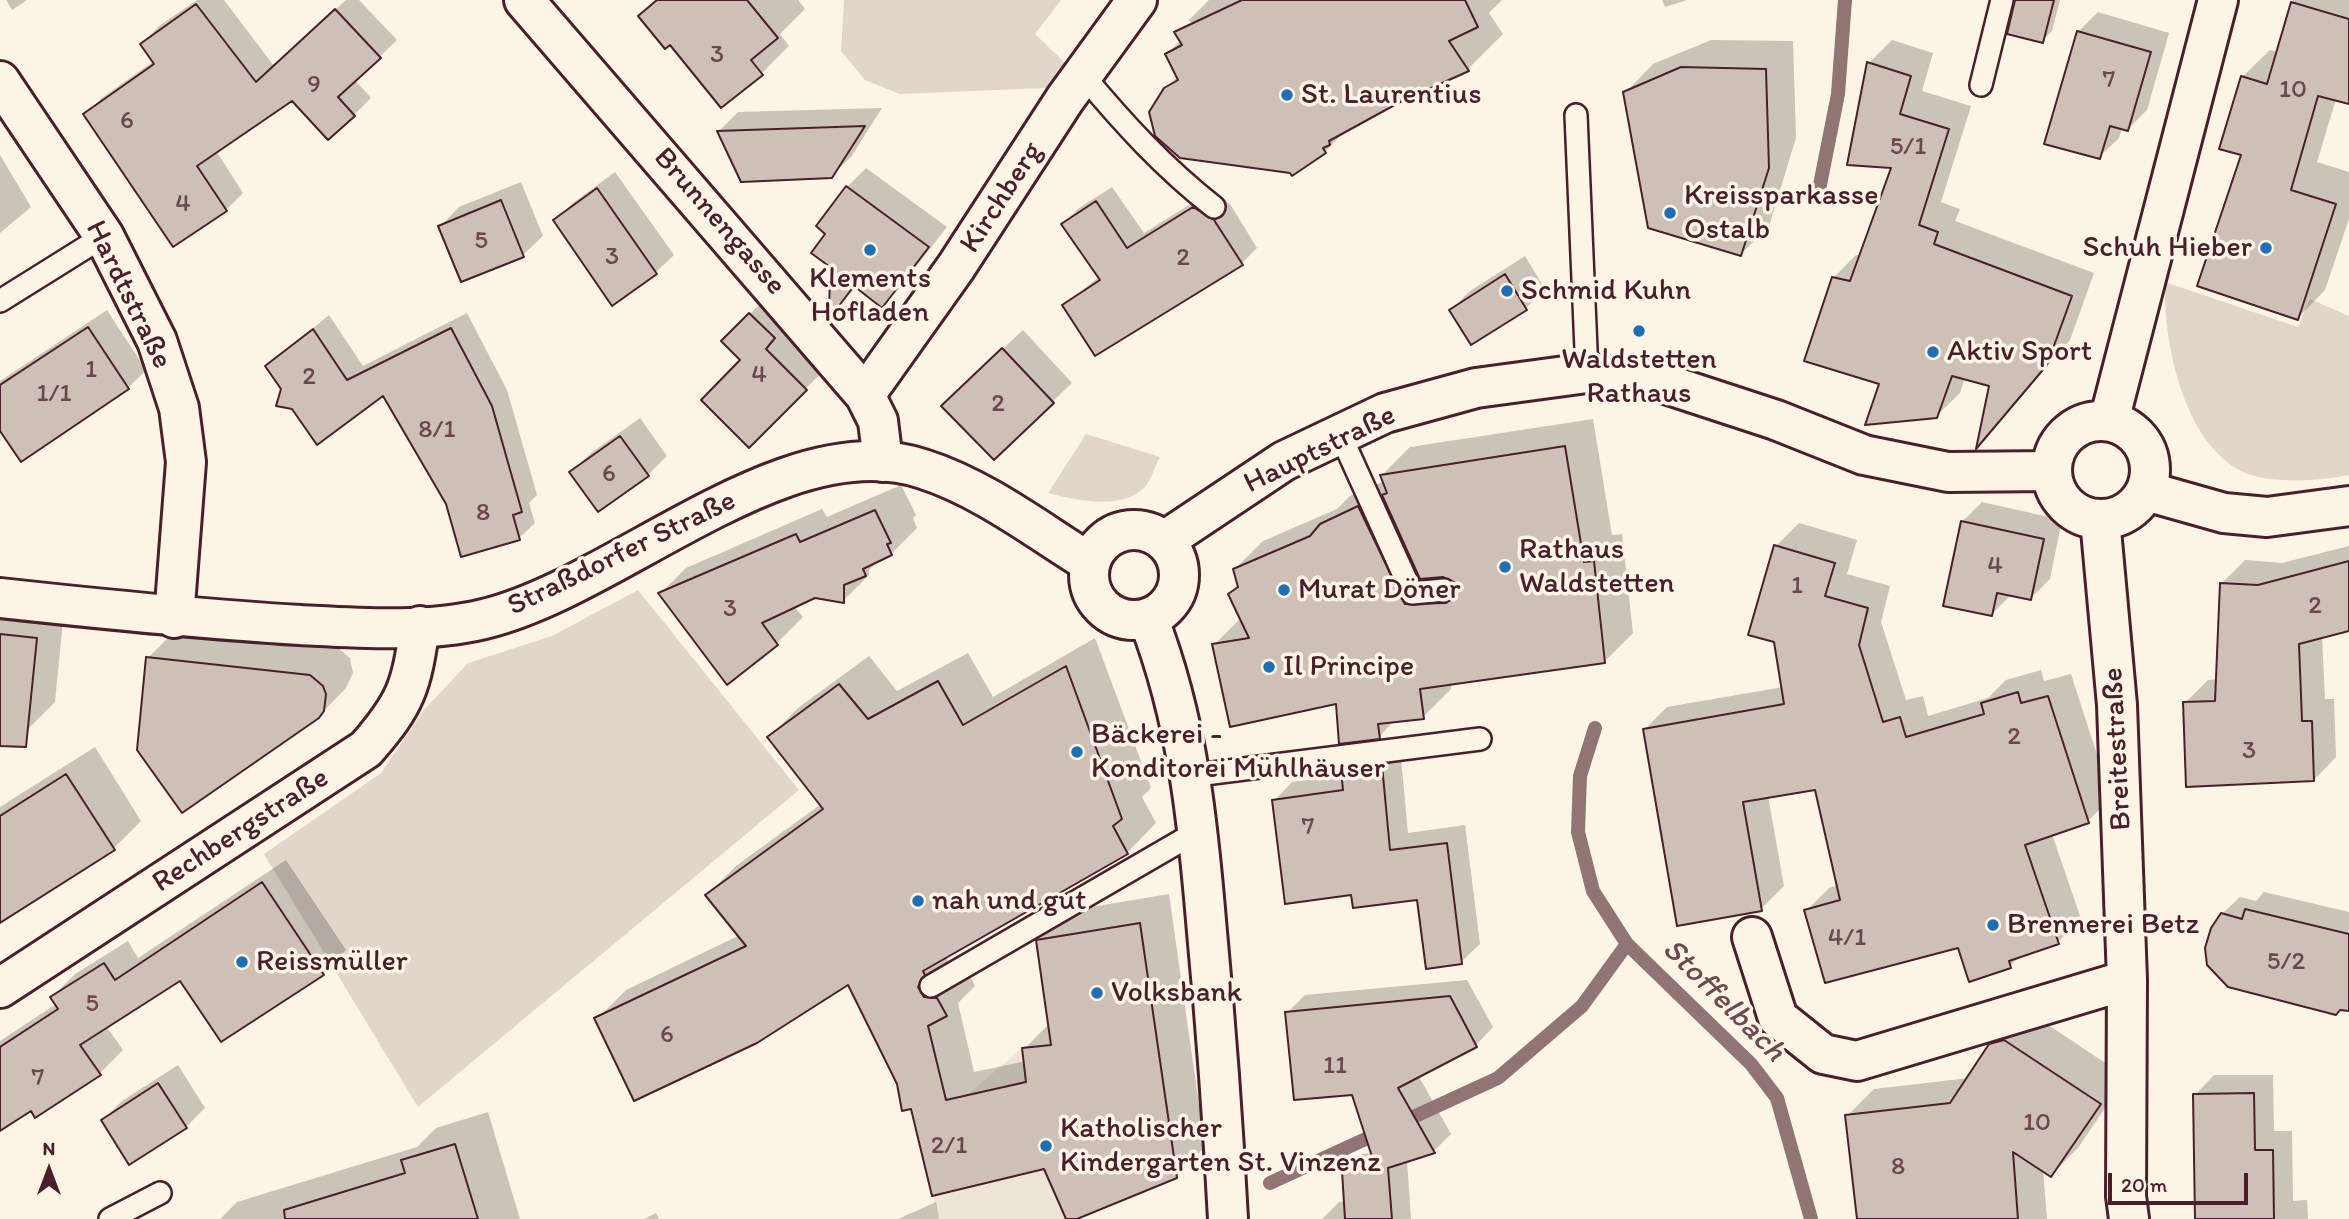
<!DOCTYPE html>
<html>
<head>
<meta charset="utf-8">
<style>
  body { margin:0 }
  #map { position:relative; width:2349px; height:1219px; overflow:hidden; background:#fcf5e5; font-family:Itim,sans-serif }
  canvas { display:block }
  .north { position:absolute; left:14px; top:1135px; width:70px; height:70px; -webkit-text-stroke:5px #fcf5e5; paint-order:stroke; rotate:0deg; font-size:19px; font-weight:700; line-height:28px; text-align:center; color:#4a1f2b }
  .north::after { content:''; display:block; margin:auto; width:24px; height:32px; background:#4a1f2b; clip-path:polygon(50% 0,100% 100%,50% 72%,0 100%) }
  .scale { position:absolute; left:2108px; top:1173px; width:140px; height:32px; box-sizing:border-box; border:4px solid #4a1f2b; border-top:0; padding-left:9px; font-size:21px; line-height:24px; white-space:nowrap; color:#4a1f2b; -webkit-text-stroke:5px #fcf5e5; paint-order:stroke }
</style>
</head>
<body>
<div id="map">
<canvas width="2349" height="1219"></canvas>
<div class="north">N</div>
<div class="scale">20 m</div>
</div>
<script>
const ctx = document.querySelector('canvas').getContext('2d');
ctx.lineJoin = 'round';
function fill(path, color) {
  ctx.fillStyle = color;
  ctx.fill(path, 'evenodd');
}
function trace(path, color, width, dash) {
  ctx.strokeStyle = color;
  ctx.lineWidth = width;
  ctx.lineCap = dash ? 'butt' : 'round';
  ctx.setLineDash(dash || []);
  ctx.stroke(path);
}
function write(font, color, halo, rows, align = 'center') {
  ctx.font = font + ' Itim,sans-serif';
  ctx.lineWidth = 7;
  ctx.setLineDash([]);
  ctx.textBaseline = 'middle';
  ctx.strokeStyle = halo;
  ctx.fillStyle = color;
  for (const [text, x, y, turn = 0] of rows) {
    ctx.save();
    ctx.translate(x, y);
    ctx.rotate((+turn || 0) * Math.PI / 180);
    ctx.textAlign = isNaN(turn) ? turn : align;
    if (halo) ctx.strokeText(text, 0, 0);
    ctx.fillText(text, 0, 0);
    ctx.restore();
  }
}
const built = new Path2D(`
  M1022,1048L1165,1100L1177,1178L1077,1219H939L911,1109L966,1096Z`);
const green = new Path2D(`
  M844,0H1061L1035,34L1068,66L1046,88L900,94L865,80L841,51Z
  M2165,282L2298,327L2310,299L2349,316V475C2322,481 2268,484 2243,472C2183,443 2163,341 2165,282Z
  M1086,434L1160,457C1155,466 1151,480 1145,487C1122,511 1075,500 1048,493Z
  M638,590L799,790L418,1107L264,854L381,773L424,710L468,663L552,636Z`);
const shadow = new Path2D(`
  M6,0H27L12,10Z
  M197,0H224L274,66L346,0H359L397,40L355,80L371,98L354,115L292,99L216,151L243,193L226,210L85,114L103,97L154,61L142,44L159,26Z
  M656,0H798L805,9L780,34L789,46L761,74L670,43L640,16Z
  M1209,0H1502L1489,13L1503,34L1468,69L1401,100L1347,129L1325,152L1165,89L1178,76L1167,54L1181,40L1178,35L1191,23L1189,20Z
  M1662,0H1687L1665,7Z
  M2017,0H2060L2052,31L2042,41Z
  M2293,0H2349V102L2336,99L2317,162L2349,172V219L2325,290L2298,318L2244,154L2242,77L2270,50L2278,52Z
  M2098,12L2169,33L2147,110L2128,129L2122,128L2119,138L2099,157L2078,32Z
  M1711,40L1793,41L1796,138L1769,226L1741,254L1625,93L1653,64Z
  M1892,40L1933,53L1922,91L1971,106L1941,202L1960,209L1955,221L2094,273L2070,340L1979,444L1991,385L1965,377L1960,393L1936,416L1882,383L1833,278L1856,255L1861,256L1893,166L1869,63Z
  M882,108L851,157L831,176L719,131L738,112Z
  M0,155L31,207L0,233Z
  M866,168L947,227L901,286L882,306L857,286L830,315L828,234L847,187Z
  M615,172L674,255L656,272L612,303L555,221L573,203Z
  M521,182L543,236L523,255L462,280L440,227L459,207Z
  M1112,187L1144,233L1210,192L1230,204L1257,248L1241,264L1064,305L1099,277L1063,224L1079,208Z
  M1525,256L1545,289L1526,308L1471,342L1451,310L1470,291Z
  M769,295L825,369L749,446L743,360L723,341Z
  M107,310L146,370L128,388L21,459L3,432L0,434V381Z
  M467,313L507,390L537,495L529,503L535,523L519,538L448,503L384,393L267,366L329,315L363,366Z
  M1023,330L1072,383L994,458L963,386Z
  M640,418L667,456L648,475L572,472L591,453Z
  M1593,419L1612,535L1622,534L1633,633L1605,661L1451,683V689L1423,717L1395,720L1379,737L1337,702L1214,645L1241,618L1230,595L1240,585L1235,569L1263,541L1337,509L1350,496L1384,481L1382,475L1410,447Z
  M901,485L916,515L913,518L917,528L891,554L880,559L869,570V575L843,601L814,596L794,606L803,617L777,643L660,594L686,568L822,509L827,517Z
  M1982,502L2062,520L2050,579L2030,599L2011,595L1992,614L1962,522Z
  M1799,523L1857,540L1847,574L1890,586L1881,622L1906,700L1923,696L1928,716L1988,698L2006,680L2041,670L2044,681L2071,674L2111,798L2088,821L2052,834L2081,919L2058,942L2021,955L2010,966L1959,945L1806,911L1829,888L1838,885L1816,788L1768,796L1784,886L1761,909L1644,730L1667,707L1783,687L1776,546Z
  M2349,546V629L2322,636L2325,699H2334L2336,757L2314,780L2185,703L2208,680L2218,679L2222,583L2245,560L2282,563Z
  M0,604L64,610L55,702L27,730L0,727Z
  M176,630L338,648L350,658L353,673L346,688L318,717L148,658Z
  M1095,638L1151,788L1142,797L1156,823L1127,853L946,957L953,969H966L975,986L958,1003L974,1072L1026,1061L1024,1049L1050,1023L1038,941L1067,911L1169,894L1205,1147L1176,1176L1068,1219L1045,1167L912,1107L848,983L597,1019L626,990L740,935L707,895L736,866L821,804L769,737L798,708L869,656L897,691L968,653L993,697Z
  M95,747L141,821L113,849L0,921V807Z
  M1400,747L1408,833L1465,825L1480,944L1461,962L1418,898L1353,893L1274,801L1292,782L1344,775L1343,771L1362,752Z
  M286,860L346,950L323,973L181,979L106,1026L123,1050L100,1073L32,1108L0,1129V1041L56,1004L52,997L75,974L128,941L138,958Z
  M2264,892L2349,912V1009L2222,914L2240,897L2256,901Z
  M1467,980L1493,1027L1476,1045L1418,1075L1451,1134L1434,1151L1407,1160L1411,1219H1322L1339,1202L1346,1201L1344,1171L1362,1154L1372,1153L1353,1093L1287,1013L1305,995Z
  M2032,1014L2126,1077L2078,1148L2051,1175L2043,1170L2047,1219H1858L1847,1116L1874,1089L1969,1078L1991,1045L2018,1018Z
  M178,1065L205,1108L186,1127L103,1120L122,1101Z
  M2214,1075H2273L2274,1131H2292L2293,1201L2307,1200L2308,1219H2197L2195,1095Z
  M488,1112L520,1219H220L237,1202L417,1147L436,1128Z
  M936,1202L939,1219H898Z
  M656,1213L659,1219H644Z`);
const stream = new Path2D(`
  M1818,195L1838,94L1845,0
  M1595,728L1580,776L1578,832L1593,891L1627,944L1751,1064L1777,1098L1811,1219
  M1270,1183L1498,1078L1582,1006L1627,944`);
const building = new Path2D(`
  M657,0H747L778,38L751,60L763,75L721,108L670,45L665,49L638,16Z
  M1242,0H1465L1478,27L1449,41L1469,71L1402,101L1329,141L1330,145L1323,148L1326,153L1292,176L1290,173L1180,158L1155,136L1149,112L1164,88L1178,80L1165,54L1182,45L1174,32Z
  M2015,0H2054L2043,43L2007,34Z
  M2291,2L2349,19V104L2318,96L2291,190L2336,204L2298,320L2197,286L2241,155L2219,149L2241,76L2267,84Z
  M196,4L256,82L335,9L381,58L338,97L355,116L328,140L292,101L197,166L227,211L173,247L83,114L154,64L140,44Z
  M2077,31L2151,52L2128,131L2110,126L2100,159L2044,144Z
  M1867,62L1911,76L1900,114L1949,129L1919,225L1938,232L1934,244L2072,296L2047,365L1976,449L1989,386L1952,376L1937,418L1865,425L1879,384L1804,361L1832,277L1850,281L1891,168L1847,165Z
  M1681,67L1766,69L1769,168L1741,256L1648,228L1623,92Z
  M865,126L832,178L741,182L717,131Z
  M846,186L929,247L882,308L854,286L829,319L830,267L811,253L825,234L816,226Z
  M597,188L657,274L612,306L553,220Z
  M501,200L524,257L461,282L438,226Z
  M1096,201L1127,248L1193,207L1214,220L1243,265L1095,356L1062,305L1100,280L1061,224Z
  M1505,274L1527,310L1471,345L1449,310Z
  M749,313L775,338L766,349L807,390L749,448L701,400L740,360L721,341Z
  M88,327L129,389L21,462L0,431V385Z
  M451,328L492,406L522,512L513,515L520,540L461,557L446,504L383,396L317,445L292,409L276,406L281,389L265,366L313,329L347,380Z
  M1002,348L1054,403L994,460L941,406Z
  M620,436L649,476L598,512L569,472Z
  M1565,446L1584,562L1594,561L1605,663L1420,689L1424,719L1378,724L1380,739L1339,744L1336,704L1230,727L1212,644L1249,638L1228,594L1238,587L1233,569L1310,536L1320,524L1358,506L1405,604L1446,603L1456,595L1455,583L1443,577L1420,579L1382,495L1387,493L1380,475Z
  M875,510L891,543L887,544L892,555L863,569L866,576L844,585V603L815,598L762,623L778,645L727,685L658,593L796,534L800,542Z
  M1961,521L2044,539L2031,600L1997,593L1992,616L1943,606Z
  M1774,545L1835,563L1825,596L1868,608L1859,645L1883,722L1900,717L1906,737L1984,714L1981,703L2018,692L2021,703L2048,696L2089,823L2025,845L2059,944L2009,961L2011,968L1969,982L1958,948L1825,983L1804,910L1840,900L1815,790L1743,802L1762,911L1677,926L1643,729L1784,704L1774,642L1748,635Z
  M2349,561V631L2299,644L2302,721H2312L2314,781L2186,787L2183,702L2215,701L2220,583L2258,585Z
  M0,634L37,638L26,747L0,746Z
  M146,657L310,675L323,686L326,694L324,711L319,718L182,813L137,750Z
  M1066,666L1122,819L1113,826L1128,854L923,971L925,975L918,987L924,997L937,998L947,1016L928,1026L946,1100L1026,1082L1022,1048L1051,1045L1036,940L1140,923L1177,1178L1077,1219H1066L1044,1169L932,1196L911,1109L902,1111L897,1084L848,985L757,1043L634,1101L594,1018L746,946L705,895L823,809L767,737L839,684L868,719L938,681L963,725Z
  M1382,765L1390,850L1447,843L1462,964L1426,969L1417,900L1353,908L1351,895L1285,904L1272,800L1343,790L1341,770Z
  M66,774L115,850L0,923V816Z
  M262,882L324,975L221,1042L180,981L80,1045L101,1075L35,1118L31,1111L0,1131V1047L58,1009L50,997L104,963L115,980Z
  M2245,909L2349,934V1011L2340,1010L2336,1015L2228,987L2207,965L2205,948L2211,928L2221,913L2242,919Z
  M1450,996L1477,1047L1398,1088L1435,1153L1388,1168L1392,1219H1345L1342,1171L1376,1169L1352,1095L1294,1100L1285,1012Z
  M2004,1040L2101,1104L2051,1177L2013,1152L2018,1219H1857L1845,1115L1950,1103L1989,1044Z
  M158,1083L187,1128L129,1165L101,1120Z
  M2254,1093L2255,1150H2273L2274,1219H2195L2193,1094Z
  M455,1144L478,1219H285L284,1210L405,1173L401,1160Z`);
const lane = new Path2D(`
  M1083,75C1123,123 1164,168 1214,207
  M1981,85L2002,0
  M1576,115L1587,373
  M0,301L104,236
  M1340,434L1412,593L1444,590
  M1189,776L1480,739
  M931,986L1198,831
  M110,1219L160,1193`);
const street = new Path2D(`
  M524,0L865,395L878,421L883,462
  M0,81L104,236L157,341L179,408L186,462L174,618
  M865,395L956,267L1065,99L1137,0
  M2146,491L2224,513L2267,517L2349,506
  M2100,519L2117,705L2127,980L2126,1196L2129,1219
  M1752,937L1778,1018L1823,1054L1857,1061L2127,980
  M0,988L366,749C407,702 411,687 420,626`);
const secondary = new Path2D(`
  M2052 470a49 49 0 1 1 98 0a49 49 0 1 1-98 0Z
  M2109,421L2218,0
  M1089 575a45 45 0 1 1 90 0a45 45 0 1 1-90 0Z
  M1164,541L1284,461L1385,413L1476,388L1587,373L1666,384L1776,420L1864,455L1948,472L2051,471
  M0,598C100,609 199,619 300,625C359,628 426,633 484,619C618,587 785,423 923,469C983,488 1037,530 1089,562
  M1148,618C1188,721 1198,823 1207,932C1216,1027 1223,1123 1228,1219`);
const markers = [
  [1287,95,7,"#1f6fb2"],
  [1670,213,7,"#1f6fb2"],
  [2266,248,7,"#1f6fb2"],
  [870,250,7,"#1f6fb2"],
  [1507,291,7,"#1f6fb2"],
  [1639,331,7,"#1f6fb2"],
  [1933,352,7,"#1f6fb2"],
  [1505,567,7,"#1f6fb2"],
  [1284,590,7,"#1f6fb2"],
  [1269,667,7,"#1f6fb2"],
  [1077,752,7,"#1f6fb2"],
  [918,901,7,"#1f6fb2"],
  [1993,925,7,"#1f6fb2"],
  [242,962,7,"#1f6fb2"],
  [1097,993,7,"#1f6fb2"],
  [1046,1146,7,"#1f6fb2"]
];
const numberNames = [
  ["3",717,55],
  ["7",2109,80],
  ["9",314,85],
  ["10",2293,90],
  ["6",127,121],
  ["5/1",1908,147],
  ["4",183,204],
  ["5",481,241],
  ["3",612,257],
  ["2",1183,258],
  ["1",91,370],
  ["4",759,375],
  ["2",309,377],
  ["1/1",54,394],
  ["2",998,404],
  ["8/1",437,430],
  ["6",609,474],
  ["8",483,513],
  ["4",1995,566],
  ["1",1797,586],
  ["2",2315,606],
  ["3",730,609],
  ["2",2014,737],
  ["3",2249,751],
  ["7",1308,827],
  ["4/1",1847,938],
  ["5/2",2286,962],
  ["5",92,1004],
  ["6",667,1035],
  ["11",1335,1066],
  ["7",38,1078],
  ["10",2037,1123],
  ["2/1",949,1146],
  ["8",1898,1167]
];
const poiNames = [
  ["St. Laurentius",1301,95],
  ["Kreissparkasse",1684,196],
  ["Ostalb",1684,230],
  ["Schuh Hieber",2252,248,"right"],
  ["Klements",870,279,"center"],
  ["Hofladen",870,313,"center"],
  ["Schmid Kuhn",1521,291],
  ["Aktiv Sport",1947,352],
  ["Waldstetten",1639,360,"center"],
  ["Rathaus",1639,394,"center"],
  ["Rathaus",1519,550],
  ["Waldstetten",1519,584],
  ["Murat Döner",1298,590],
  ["Il Principe",1283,667],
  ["Bäckerei -",1091,735],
  ["Konditorei Mühlhäuser",1091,769],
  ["nah und gut",932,901],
  ["Brennerei Betz",2007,925],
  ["Reissmüller",256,962],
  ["Volksbank",1111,993],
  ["Katholischer",1060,1129],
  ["Kindergarten St. Vinzenz",1060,1163]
];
const streetNames = [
  ["Kirchberg",1002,198,-57],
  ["Brunnengasse",719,222,49],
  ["Hardtstraße",128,295,64],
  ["Hauptstraße",1320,450,-26],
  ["Straßdorfer Straße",622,554,-26],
  ["Breitestraße",2118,749,-93],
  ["Rechbergstraße",241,831,-33]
];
const waterNames = [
  ["Stoffelbach",1723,1001,45]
];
fill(built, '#eee5d7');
fill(green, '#e2d5ca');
fill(shadow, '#0003');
trace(stream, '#917474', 14);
fill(building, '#cfc0b7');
trace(building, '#4a1f2b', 2);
trace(lane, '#4a1f2b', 26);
trace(street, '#4a1f2b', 44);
trace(secondary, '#4a1f2b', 44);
trace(lane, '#fcf5e5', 21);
trace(street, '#fcf5e5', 38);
trace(secondary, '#fcf5e5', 38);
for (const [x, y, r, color] of markers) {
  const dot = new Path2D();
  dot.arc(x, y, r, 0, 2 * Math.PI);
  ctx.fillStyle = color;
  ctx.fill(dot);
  trace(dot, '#fcf5e5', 2.5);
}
write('26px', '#6b474e', null, numberNames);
write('30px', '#4a1f2b', '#fcf5e5', poiNames, 'left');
write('30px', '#4a1f2b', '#fcf5e5', streetNames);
write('italic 32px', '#6d4950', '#fcf5e5', waterNames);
</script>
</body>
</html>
